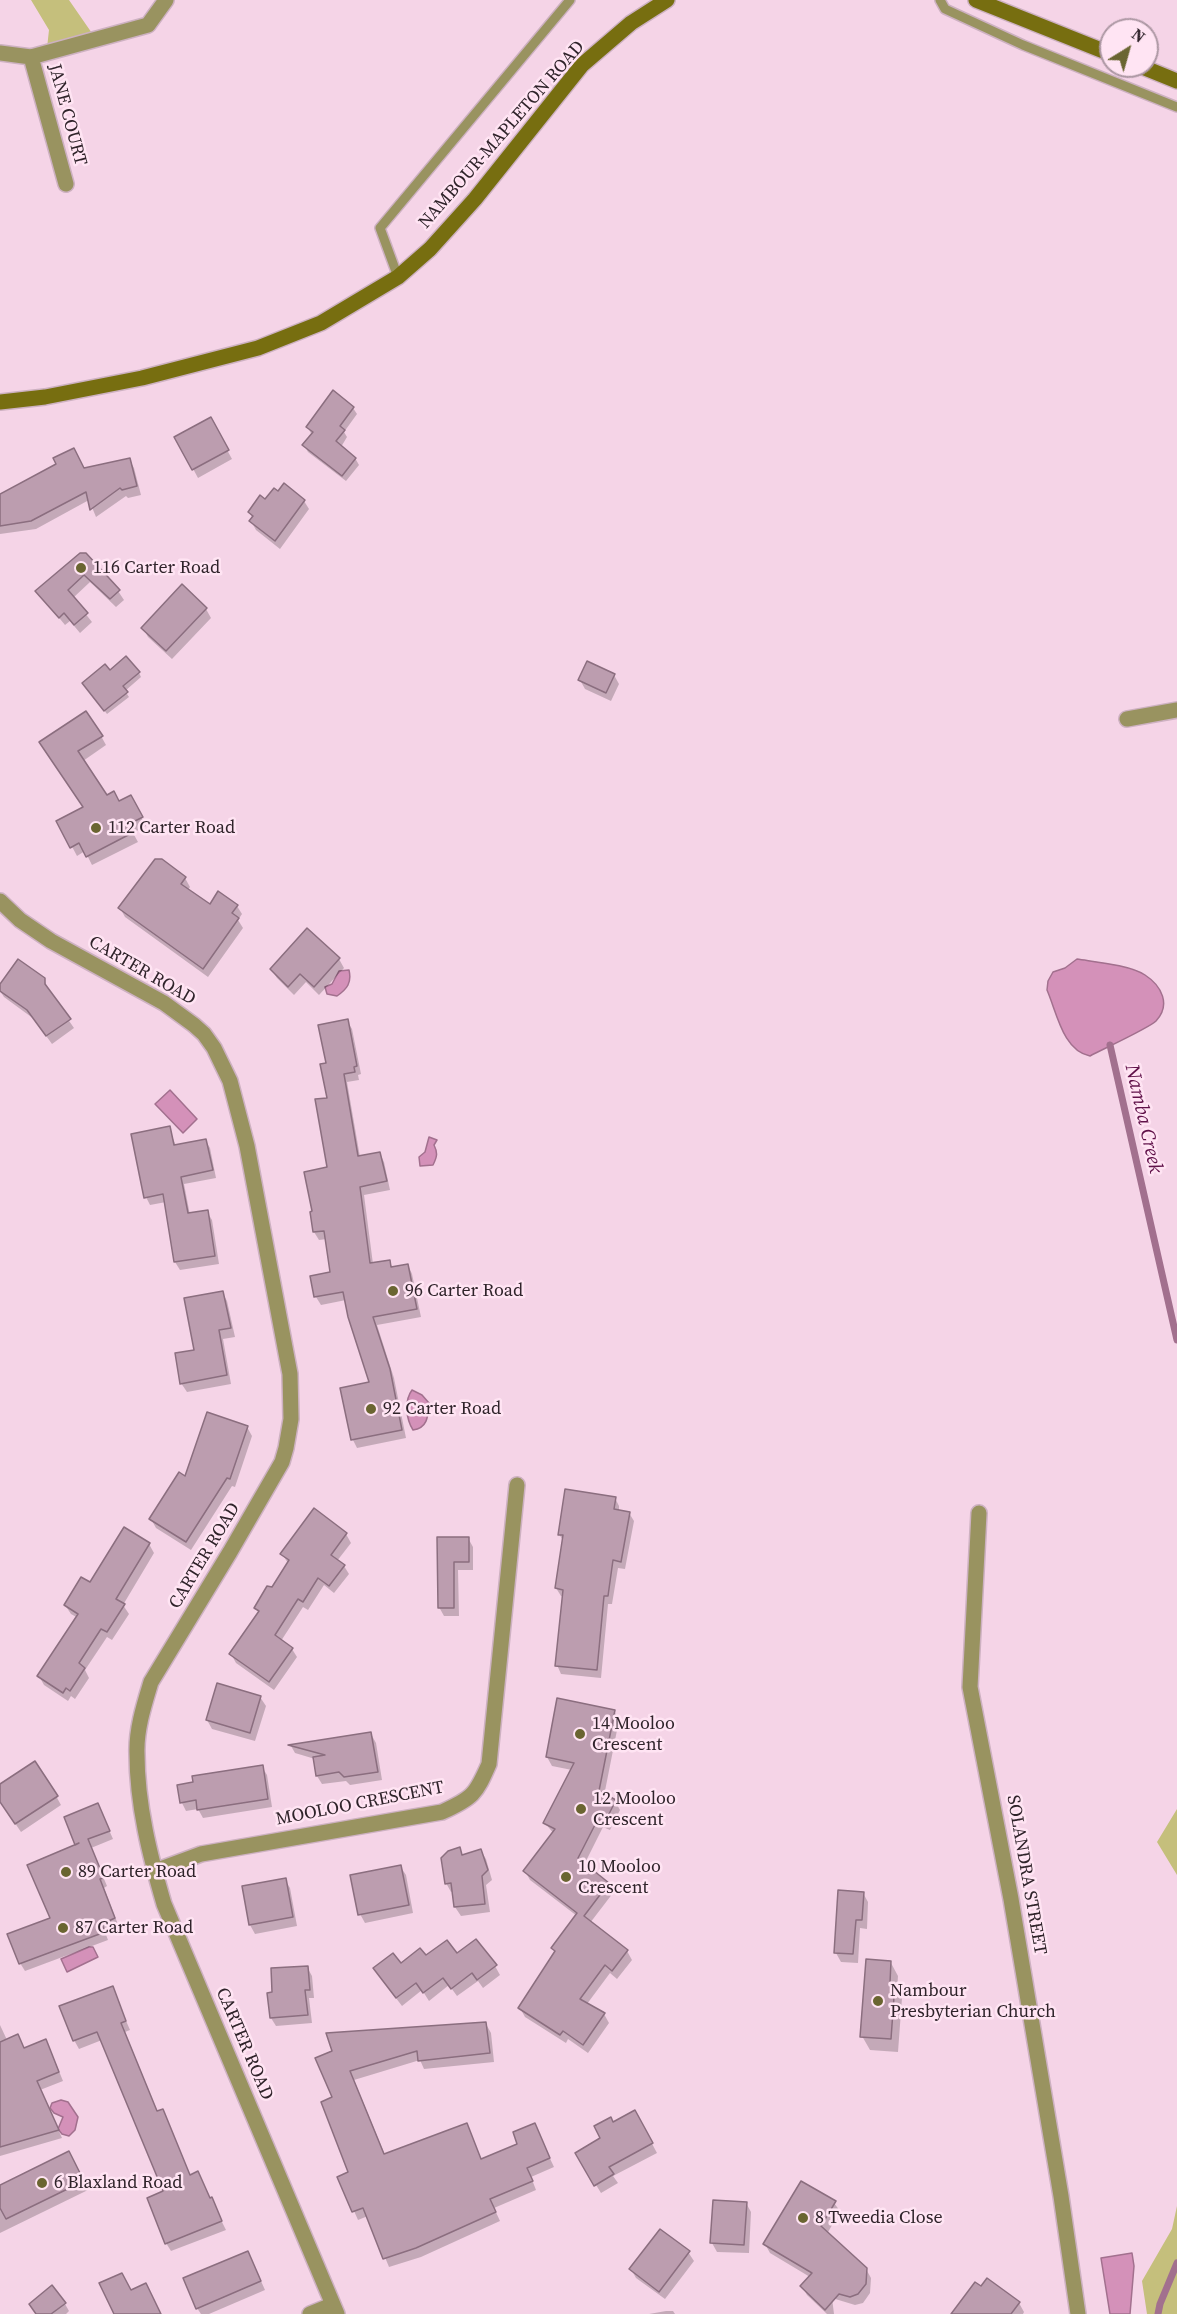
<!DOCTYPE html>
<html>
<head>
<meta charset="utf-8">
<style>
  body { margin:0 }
  #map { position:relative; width:1177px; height:2314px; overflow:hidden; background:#f5d4e7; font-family:"Source Serif 4",serif }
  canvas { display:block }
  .north { position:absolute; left:1099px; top:18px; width:60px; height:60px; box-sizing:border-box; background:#ffe4f3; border:2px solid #ac97a3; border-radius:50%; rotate:37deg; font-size:16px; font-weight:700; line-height:24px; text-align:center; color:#2f232a }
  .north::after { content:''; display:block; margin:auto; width:21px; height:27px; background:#6a6531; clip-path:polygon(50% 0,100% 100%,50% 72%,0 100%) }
</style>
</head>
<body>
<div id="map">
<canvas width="1177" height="2314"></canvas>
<div class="north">N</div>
</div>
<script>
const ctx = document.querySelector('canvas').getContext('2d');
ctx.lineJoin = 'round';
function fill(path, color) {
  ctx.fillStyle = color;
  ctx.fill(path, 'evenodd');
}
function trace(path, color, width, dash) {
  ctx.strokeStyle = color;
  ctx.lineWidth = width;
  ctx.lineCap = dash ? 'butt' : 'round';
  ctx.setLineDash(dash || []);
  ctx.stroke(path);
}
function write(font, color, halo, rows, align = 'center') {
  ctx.font = font + ' "Source Serif 4",serif';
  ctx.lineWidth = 5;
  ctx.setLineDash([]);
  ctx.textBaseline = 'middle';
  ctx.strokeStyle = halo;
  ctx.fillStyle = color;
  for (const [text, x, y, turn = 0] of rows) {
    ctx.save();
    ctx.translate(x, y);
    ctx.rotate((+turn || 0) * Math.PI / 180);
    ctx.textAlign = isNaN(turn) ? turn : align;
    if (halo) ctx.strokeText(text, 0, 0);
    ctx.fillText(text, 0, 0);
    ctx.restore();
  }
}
const green = new Path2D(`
  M31,0H69L96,39L47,48L49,30Z
  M1177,1809V1875L1157,1842Z
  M1177,2206V2314H1147L1142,2281L1172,2229Z`);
const water = new Path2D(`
  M1077,959C1096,962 1130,965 1145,975C1162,986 1171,1005 1156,1021C1149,1028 1103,1049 1090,1056C1063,1051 1057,1013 1047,990L1048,981L1053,972L1065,968Z
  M349,970C352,983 347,989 337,996L327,994L325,987L332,984L339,971Z
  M170,1090L197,1119L183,1133L155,1104Z
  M429,1137L437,1140L434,1145C438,1153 437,1157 433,1165L420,1166L419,1157L425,1152Z
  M412,1390L422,1395L429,1403C428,1416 428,1428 413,1430C406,1419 404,1401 412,1390Z
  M89,1947H93L98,1957L67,1972L61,1959Z
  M61,2100L68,2102L78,2117L75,2130L69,2136L62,2134L58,2129L63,2117L54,2113L50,2108L52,2103Z
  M1132,2253L1134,2266L1130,2314H1110L1101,2258Z`);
const shadow = new Path2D(`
  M353,408L357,414L344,432L347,437L341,447L355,458L359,465L346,481L308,452L304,445L312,435L308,428Z
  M210,419L232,459L198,478L176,437Z
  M129,459L134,468L141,495L128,498L126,496L96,517L89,500L36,529L0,534V495L84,470Z
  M265,501H304L309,509L280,549L256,530L251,521L253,519L249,512Z
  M80,554L118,591L124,600L116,607L90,582L73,598L92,622L80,633L70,621L65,625L37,591Z
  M206,609L211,618L172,659L148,637L143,628Z
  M110,672L139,673L141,677L125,691L129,697L107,714L86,687Z
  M614,675L619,684L611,701L585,689L580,680Z
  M101,736L106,745L83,761L106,797L119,803L130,797L146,826L133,833L138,842L92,865L85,851L77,856L59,822L85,808L46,751Z
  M185,878L190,887L188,890L210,906H237L242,914L238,920L243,928L208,977L125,917L120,908Z
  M307,930L339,959L344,968L319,995L306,982L294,995L277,978L271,969Z
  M44,979L49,992L74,1028L52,1044L34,1019L4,997L0,991V987Z
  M347,1021L352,1029L361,1074L358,1075L359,1080L347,1082L360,1157L380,1154L384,1162L390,1190L364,1195L373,1264L389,1261L393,1268L408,1265L412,1274L421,1317L377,1325L394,1378L406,1438L357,1448L353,1440L371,1384L346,1300L321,1305L316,1297L312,1277L332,1273L327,1239L319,1240L314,1232L329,1169L328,1064Z
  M169,1128L176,1146L205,1140L210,1148L216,1178L184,1184L190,1215L207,1212L212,1220L219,1264L180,1270L175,1262L166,1202L150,1205L146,1197Z
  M222,1292L227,1301L235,1337L223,1339L231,1384L187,1392L181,1383Z
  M247,1427L252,1436L235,1487L232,1486L191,1550L156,1528L151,1519L186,1478Z
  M615,1498L619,1506V1511L629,1513L634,1521L625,1569L618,1568L612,1604H608L601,1678L561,1674L557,1665L564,1597L561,1596L556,1588L564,1542L559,1534Z
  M346,1534L351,1543L337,1561L344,1566L349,1574L334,1593L324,1585L308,1610L303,1607L281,1641L292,1649L297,1657L274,1690L236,1663L231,1654L259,1613L256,1608L273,1588L288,1563L282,1554Z
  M438,1538H468L473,1547V1570H458L459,1616H444L439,1607Z
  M149,1544L154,1553L123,1605L129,1614L112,1640L107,1637L85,1670L89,1678L75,1699L71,1696L68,1701L44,1685L39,1676L78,1618L71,1614L65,1605L90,1584Z
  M260,1697L266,1706L255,1741L212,1729L207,1720Z
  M614,1711L619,1720L604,1796L615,1801L620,1810L610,1830L603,1827L584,1865L608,1884L613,1893L590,1923L627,1951L632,1960L617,1979L610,1973L587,2004L604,2014L609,2023L588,2053L568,2039L566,2043L525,2017L520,2008L555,1953L553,1948L577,1916L530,1880L525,1871L554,1834L545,1823L572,1770L552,1766L547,1757Z
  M371,1734L376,1743L382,1780L350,1785L346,1781L322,1784L317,1776L315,1759L295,1753L291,1746Z
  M262,1767L267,1775L272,1807L203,1818L198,1809L186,1811L182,1803L178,1786Z
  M0,1786L56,1796L61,1805L21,1832L0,1801Z
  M98,1805L113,1839L91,1848L107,1886L104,1888L119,1927L105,1932L108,1940L25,1971L20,1963L52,1919Z
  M459,1849L463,1856L481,1851L486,1859L492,1880L486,1885L490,1912L461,1916L455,1907L454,1891L451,1892L446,1883Z
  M400,1866L406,1875L413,1913L365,1923L360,1914Z
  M285,1880L290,1888L297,1926L255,1934L250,1925L243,1887Z
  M863,1893L868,1902L867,1929L860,1928L858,1963L841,1962L836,1953Z
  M426,1957L495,1966L500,1975L483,1988L478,1981L457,1996L449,1985L429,2001L422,1990L402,2006L380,1977L401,1965Z
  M891,1963L898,1976L897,1990L902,1998L898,2052L870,2050L862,2036Z
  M307,1967L312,1976L314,1998H309L312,2023L276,2026L271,2018Z
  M112,1988L130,2030L125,2032L158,2113L190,2176L202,2182L226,2230L171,2251L166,2243L165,2192L102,2040L79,2049L74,2040Z
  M486,2024L491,2033L494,2062L424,2069L420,2060L354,2080L385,2155L482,2160L518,2145L534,2125L554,2167L531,2177L536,2190L494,2208L500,2221L421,2257L389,2267L368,2216L358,2220L339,2177L350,2173L334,2098L317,2058Z
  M0,2025L7,2040L24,2049H50L63,2081L40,2090L62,2138L0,2156Z
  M635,2112L657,2153L613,2176L618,2183L601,2193L577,2154L602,2139L613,2124Z
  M74,2162L88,2190L0,2233V2187Z
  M746,2203L751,2212L749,2253L717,2252L712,2243Z
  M834,2203L840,2211L827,2234L866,2269L871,2278L870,2293L863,2303L855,2305L832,2298L834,2314H827L807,2295L802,2286L810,2277L770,2253L765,2244Z
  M688,2252L694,2261L665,2299L636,2278L631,2269Z
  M252,2261L265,2290L209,2314H201L197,2308Z
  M1019,2303L1024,2312L1023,2314H953Z
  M65,2304L69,2311L66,2314H36Z
  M666,2311H673L675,2314H649Z`);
const stream = new Path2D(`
  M1110,1045L1177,1340
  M1158,2314L1160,2304L1177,2263`);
const building = new Path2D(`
  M333,390L354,407L340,426L345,430L336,441L356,458L342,476L302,445L313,432L306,427Z
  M211,417L229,450L192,470L174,437Z
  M74,448L84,468L130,458L137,486L122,490L120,488L90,510L86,492L31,521L0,526V494L56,464L53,458Z
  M284,483L305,500L275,541L249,521L253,516L248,512L260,495L265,499L274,488L278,491Z
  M80,553H86L120,590L110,599L84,575L68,590L88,613L74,625L64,613L59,618L35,591Z
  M182,584L207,608L166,651L141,628Z
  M126,656L140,672L123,686L128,692L104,711L82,683L105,664L110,670Z
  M587,661L615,674L606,693L578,680Z
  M86,711L103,736L78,751L107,795L114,791L119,801L131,795L143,817L129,824L134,832L86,857L79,843L70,848L56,821L83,807L39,742Z
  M155,859H162L186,877L181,884L210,904L218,891L238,905L232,913L239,918L203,969L118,908Z
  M307,928L340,958L314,987L300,974L288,987L270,969Z
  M18,959L45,978V984L71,1019L46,1036L27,1010L0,991V984Z
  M348,1019L357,1066L354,1067L355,1072L344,1074L358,1156L380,1152L387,1181L360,1187L370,1263L390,1260L391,1267L408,1264L417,1309L373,1317L390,1369L402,1430L351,1440L340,1388L369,1382L348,1317L343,1292L314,1297L310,1276L330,1272L324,1231L313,1232L310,1212L312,1211L304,1172L327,1167L315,1099L327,1098L320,1064L326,1063L318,1025Z
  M170,1126L174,1145L206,1139L213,1170L181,1177L188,1213L208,1210L215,1256L174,1262L163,1194L144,1198L131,1134Z
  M223,1291L231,1328L219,1330L227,1375L180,1384L175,1353L194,1350L184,1298Z
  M207,1412L248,1426L230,1479L227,1478L186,1542L149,1519L179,1472L185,1476Z
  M565,1489L616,1497L614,1509L630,1512L621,1562L613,1560L608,1596H604L597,1670L555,1666L563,1590L555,1588L563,1535H558Z
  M314,1508L347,1533L331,1555L345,1565L329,1586L318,1578L303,1602L298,1599L275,1635L293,1648L269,1682L229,1654L259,1611L254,1608L267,1586L272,1587L289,1560L280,1554Z
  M124,1527L150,1543L116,1599L125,1604L107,1632L101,1629L79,1663L85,1668L70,1691L66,1688L63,1693L37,1676L78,1614L64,1605L81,1577L90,1582Z
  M437,1537H469V1562H454V1608H438Z
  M217,1683L261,1696L250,1733L206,1720Z
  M557,1698L615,1710L599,1791L616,1800L605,1822L598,1819L578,1858L609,1883L584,1916L628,1950L612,1971L605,1965L580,1999L605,2013L583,2045L563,2031L560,2035L518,2008L555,1951L551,1948L577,1913L523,1871L555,1829L543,1823L574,1763L546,1757Z
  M371,1732L378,1772L344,1777L339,1772L316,1776L313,1757L325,1755L288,1745Z
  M35,1761L58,1796L15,1824L0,1802V1784Z
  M263,1765L268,1799L197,1810L196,1800L180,1803L177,1785L193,1782L192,1776Z
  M98,1803L110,1831L88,1839L104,1878L100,1879L115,1918L102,1924L105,1932L19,1964L7,1934L50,1918L27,1865L79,1843L75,1845L64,1817Z
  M460,1847L462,1855L481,1849L488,1870L482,1876L485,1904L454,1907L451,1883L445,1884L441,1858L448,1851Z
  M401,1865L409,1905L358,1915L350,1875Z
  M286,1878L293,1917L249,1925L242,1886Z
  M838,1890L864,1892L862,1920H856L853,1954L834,1953Z
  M476,1939L497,1965L477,1980L472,1973L451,1989L443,1978L423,1993L416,1983L396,1998L373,1968L393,1953L401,1963L420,1948L426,1955L447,1940L457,1953Z
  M866,1959L891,1961L890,1983H895L891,2039L860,2037Z
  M308,1966L310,1990H305L308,2015L270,2018L267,1993L272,1992L271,1968Z
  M113,1986L126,2021L121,2023L157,2111L163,2109L190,2175L198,2171L210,2198L212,2197L222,2221L165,2244L147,2198L163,2191L97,2032L73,2041L59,2006Z
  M486,2022L490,2053L418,2061L417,2051L350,2071L384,2154L467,2123L481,2159L517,2144L513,2132L535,2123L550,2158L527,2168L533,2181L490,2199L496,2212L416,2248L383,2259L363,2208L352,2212L337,2177L348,2172L321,2102L332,2097L315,2058L332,2051L326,2033Z
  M18,2034L24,2048L46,2039L59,2072L37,2081L59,2130L0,2147V2042Z
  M635,2110L653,2143L609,2167L614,2174L594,2186L575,2153L600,2138L594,2126L611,2117L613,2122Z
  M69,2151L84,2181L6,2219L0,2208V2185Z
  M801,2181L836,2201L821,2226L867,2268L866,2284L858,2294L850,2297L839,2294L825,2310L800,2286L812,2273L763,2244Z
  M713,2200L747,2202L744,2245L710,2243Z
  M660,2229L690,2251L659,2292L629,2269Z
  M248,2251L261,2281L196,2309L183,2278Z
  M122,2273L131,2290L146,2283L161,2314H114L99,2283Z
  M987,2278L1020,2302L1011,2314H951L975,2282L981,2286Z
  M52,2285L66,2303L51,2314H36L29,2304Z`);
const service = new Path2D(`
  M940,0L945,9L1023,45L1177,107
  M398,277L380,228L570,0`);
const minor = new Path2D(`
  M0,53L31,57L148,25L166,0
  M31,57L66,184
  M1127,719L1177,710
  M979,1513L970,1687L1011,1899L1061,2196L1078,2314
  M155,1871L201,1854L442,1812C473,1798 476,1794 489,1764L517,1485`);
const tertiary = new Path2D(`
  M0,901L20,920L51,941L164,1003L194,1025L204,1034L214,1048L230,1081L247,1146L290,1374L291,1419L286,1448L282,1462L230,1552L151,1682C144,1705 136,1730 137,1754C137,1805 150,1856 164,1904L337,2314
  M310,2314L332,2305`);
const secondary = new Path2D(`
  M976,0L1111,54
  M1140,66L1177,81
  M0,402L45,397L142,378L258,348L321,323L398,277L430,249L475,199L582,65L631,23L667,0`);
const markers = [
  [81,568,6,"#6a6531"],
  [96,828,6,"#6a6531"],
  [393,1291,6,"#6a6531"],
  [371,1409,6,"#6a6531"],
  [580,1734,6,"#6a6531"],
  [581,1809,6,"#6a6531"],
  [66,1872,6,"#6a6531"],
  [566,1877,6,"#6a6531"],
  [63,1928,6,"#6a6531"],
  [878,2001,6,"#6a6531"],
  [42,2183,6,"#6a6531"],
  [803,2218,6,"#6a6531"]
];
const streetNames = [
  ["JANE COURT",67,115,75],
  ["NAMBOUR-MAPLETON ROAD",502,135,-49],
  ["CARTER ROAD",142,971,30],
  ["CARTER ROAD",205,1556,-59],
  ["MOOLOO CRESCENT",360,1804,-11],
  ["SOLANDRA STREET",1026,1875,80],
  ["CARTER ROAD",244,2044,67]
];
const poiNames = [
  ["116 Carter Road",93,568],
  ["112 Carter Road",108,828],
  ["96 Carter Road",405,1291],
  ["92 Carter Road",383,1409],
  ["14 Mooloo",592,1724],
  ["Crescent",592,1745],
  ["12 Mooloo",593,1799],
  ["Crescent",593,1820],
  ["10 Mooloo",578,1867],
  ["Crescent",578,1888],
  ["89 Carter Road",78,1872],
  ["87 Carter Road",75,1928],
  ["Nambour",890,1991],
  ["Presbyterian Church",890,2012],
  ["6 Blaxland Road",54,2183],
  ["8 Tweedia Close",815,2218]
];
const waterNames = [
  ["Namba Creek",1143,1119,77]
];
fill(green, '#c5bf7c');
fill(water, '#d491b9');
trace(water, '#a2708e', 1.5);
fill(shadow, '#0003');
trace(stream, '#a2708e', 7);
fill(building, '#bc9daf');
trace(building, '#8b6e7f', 1.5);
trace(service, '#cdb1c1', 12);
trace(minor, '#cdb1c1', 18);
trace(tertiary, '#cdb1c1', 18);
trace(secondary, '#cdb1c1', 18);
trace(service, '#999360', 9);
trace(minor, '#999360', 15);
trace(tertiary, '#999360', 15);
trace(secondary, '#776e10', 15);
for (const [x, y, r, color] of markers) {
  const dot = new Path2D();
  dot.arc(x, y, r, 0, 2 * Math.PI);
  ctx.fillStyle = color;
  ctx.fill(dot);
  trace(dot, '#ffe4f3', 2);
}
write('18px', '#2f232a', '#ffe4f3', streetNames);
write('18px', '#2f232a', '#ffe4f3', poiNames, 'left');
write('italic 20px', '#601149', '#ffe4f3', waterNames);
</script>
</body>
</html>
